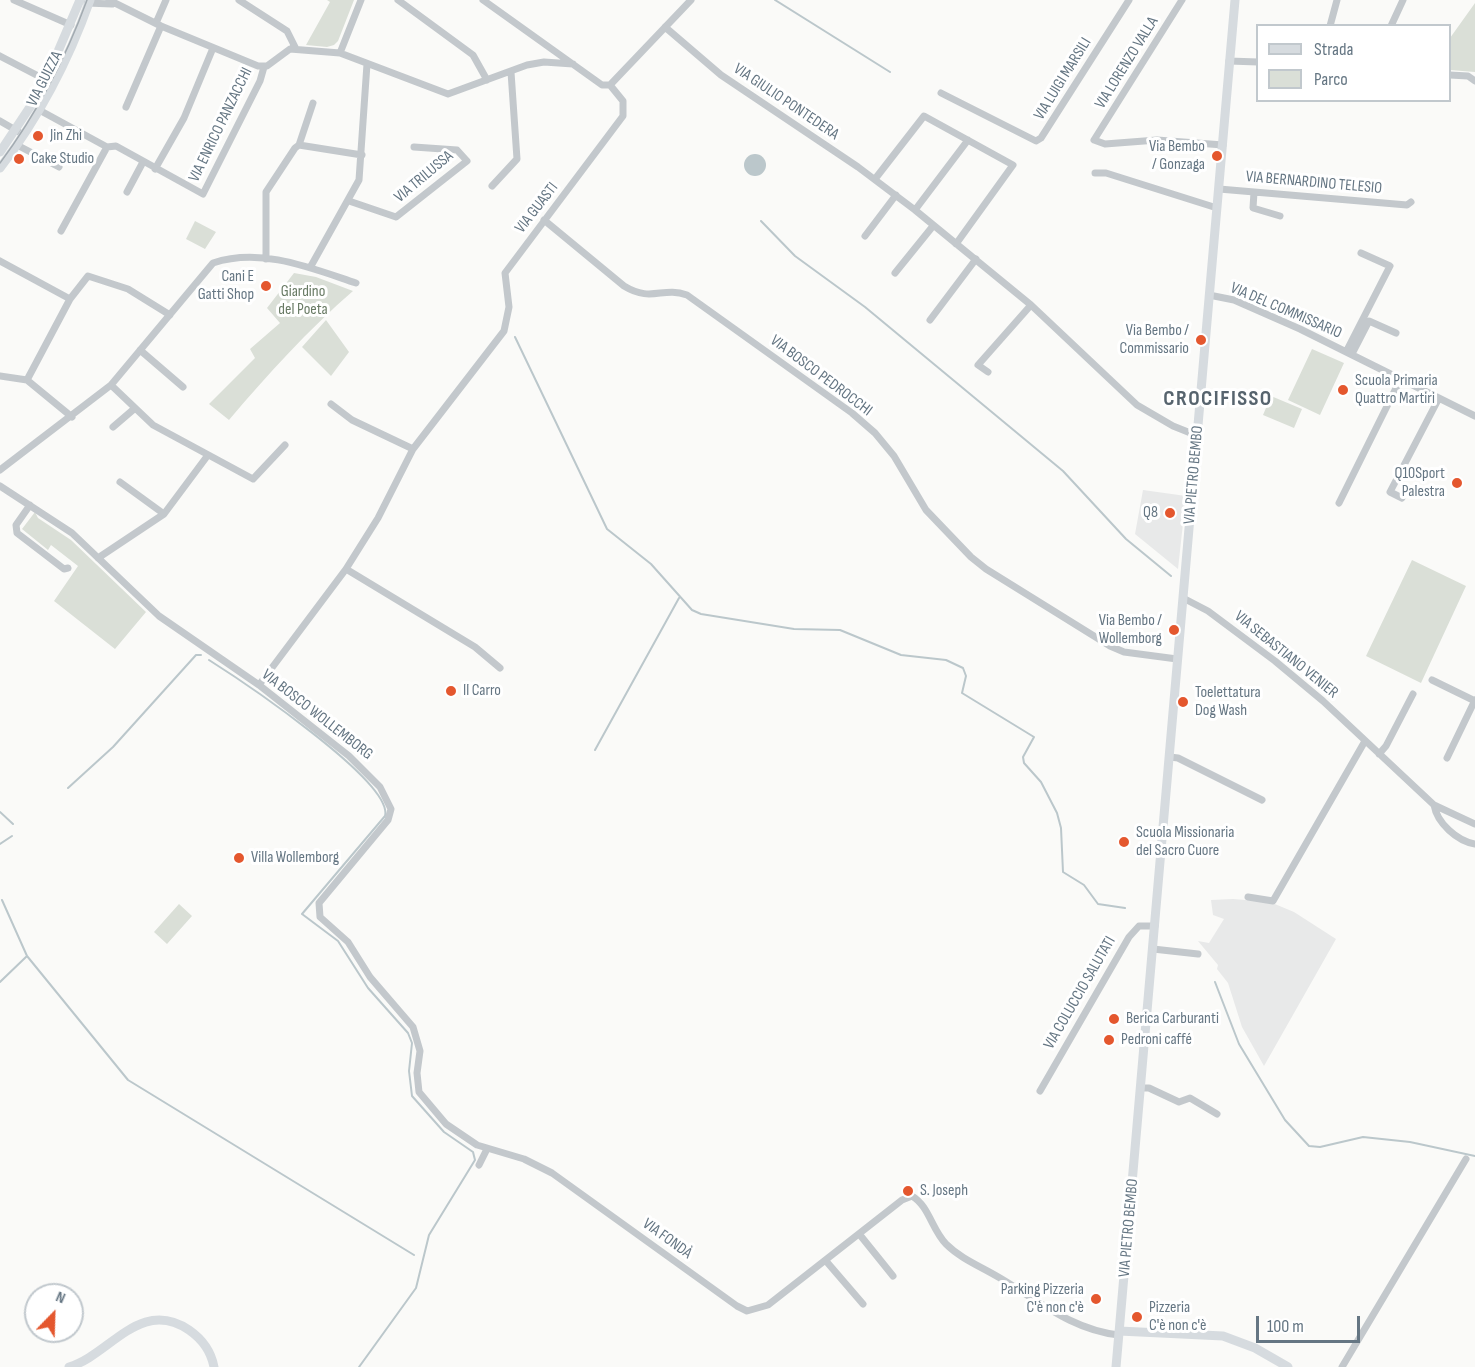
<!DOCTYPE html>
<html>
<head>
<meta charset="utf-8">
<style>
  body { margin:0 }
  #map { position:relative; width:1475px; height:1367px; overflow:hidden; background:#fafaf8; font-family:"Sofia Sans Condensed",sans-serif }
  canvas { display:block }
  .legend { position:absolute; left:1256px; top:24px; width:195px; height:78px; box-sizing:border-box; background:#fff; border:2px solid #c1c8cd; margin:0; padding:8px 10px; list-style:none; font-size:18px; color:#657683 }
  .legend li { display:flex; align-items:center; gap:12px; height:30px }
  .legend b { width:30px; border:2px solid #c1c8cd }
  .north { position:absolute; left:24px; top:1283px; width:60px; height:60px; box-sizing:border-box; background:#fff; border:2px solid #c1c8cd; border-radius:50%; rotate:23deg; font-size:16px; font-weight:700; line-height:24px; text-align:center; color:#657683 }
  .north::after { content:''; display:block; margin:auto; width:21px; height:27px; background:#e4572e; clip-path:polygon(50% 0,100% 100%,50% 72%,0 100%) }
  .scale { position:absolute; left:1256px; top:1316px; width:104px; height:27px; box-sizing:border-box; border:3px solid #657683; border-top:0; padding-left:8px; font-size:18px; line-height:21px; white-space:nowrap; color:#657683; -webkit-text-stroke:4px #fff; paint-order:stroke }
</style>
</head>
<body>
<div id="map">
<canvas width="1475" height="1367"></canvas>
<ul class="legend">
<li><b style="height:8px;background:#d6dbdf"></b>Strada</li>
<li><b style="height:16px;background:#dadfd7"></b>Parco</li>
</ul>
<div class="north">N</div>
<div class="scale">100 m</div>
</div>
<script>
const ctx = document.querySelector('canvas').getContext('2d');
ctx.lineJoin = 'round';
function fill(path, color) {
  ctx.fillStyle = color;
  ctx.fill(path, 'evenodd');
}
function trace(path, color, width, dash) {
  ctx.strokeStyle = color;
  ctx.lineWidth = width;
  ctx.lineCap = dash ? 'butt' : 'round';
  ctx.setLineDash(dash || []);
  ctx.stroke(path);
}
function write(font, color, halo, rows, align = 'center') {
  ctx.font = font + ' "Sofia Sans Condensed",sans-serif';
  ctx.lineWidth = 6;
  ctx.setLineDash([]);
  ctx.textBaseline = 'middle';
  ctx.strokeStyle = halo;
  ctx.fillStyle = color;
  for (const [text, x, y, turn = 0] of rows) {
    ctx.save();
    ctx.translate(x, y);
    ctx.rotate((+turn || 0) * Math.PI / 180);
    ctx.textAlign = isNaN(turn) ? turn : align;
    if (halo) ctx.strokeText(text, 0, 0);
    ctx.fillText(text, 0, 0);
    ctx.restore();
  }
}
const built = new Path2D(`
  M1143,490L1186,496L1178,569L1135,534Z
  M1233,899L1270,902L1294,912L1336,939L1264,1066L1242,1027L1228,983L1217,969L1218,965L1198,941L1209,943L1224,919L1213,915L1211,900Z`);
const green = new Path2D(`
  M327,0H354L338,41L334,45L327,47L306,45L330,2Z
  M1475,3V72L1450,70V38Z
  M195,221L216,232L205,249L186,239Z
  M294,273L316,277L353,291C308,330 268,374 229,420L209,404L255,358L250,349L280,323L267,308Z
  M326,320L349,352L331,376L302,347Z
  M1312,349L1344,363L1320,415L1288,400Z
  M1271,396L1302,409L1294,428L1263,415Z
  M35,512L38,518L71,540L146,612L115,649L54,601L78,566L51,545L48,550L22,529Z
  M1412,560L1466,586L1421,683L1366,656Z
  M179,904L192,916L167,944L154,932Z`);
const water = new Path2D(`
  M744 165a11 11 0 1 1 22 0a11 11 0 1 1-22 0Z`);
const stream = new Path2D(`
  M775,0L890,72
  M761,221L795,256L865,307L1063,471L1126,539L1171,576
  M515,337L607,529L651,564L692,610L701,614L794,629L840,630L901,655L946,660L963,668L966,676L962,693L1034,737L1023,757L1024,763L1041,782L1057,813L1061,828L1063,872L1084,885L1098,904L1125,908
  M209,660C239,679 394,782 385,816L302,914L338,941L368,988L408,1033L412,1043L409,1071L412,1096L444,1132L473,1152L475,1160L429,1235L416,1288L359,1367
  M595,750L679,598
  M68,788L113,747L196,655H201
  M0,812L13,824
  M0,844L12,836
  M2,900L27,956L128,1080L414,1255
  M0,982L27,956
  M1215,982L1239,1044L1285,1120L1309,1146L1320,1147L1363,1137L1410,1142L1475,1156`);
const street = new Path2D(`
  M14,0L71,25
  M109,0L161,26L258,66H267L290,49L340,53L448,94L527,65L544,62L573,64
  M239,0L287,31L296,49
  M398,0L473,55L487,80
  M483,0L602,85H610
  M1182,0L1094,140L1105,144L1157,140L1223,145
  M87,3L112,4
  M156,23L166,0
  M1330,26L1337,0
  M1391,26L1403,0
  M665,27L721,75L858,167L915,210L1031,305L1137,405L1173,426L1198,436
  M340,53L361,0
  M0,56L46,80
  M1229,61L1258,62
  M1450,75L1468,76L1475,81
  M610,85L691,0
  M941,93L1036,141L1041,138L1129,0
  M126,107L161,26
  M41,111L107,147L116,146L203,194L260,81L264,67
  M0,121L19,132
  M17,145L59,167
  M299,145L313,103
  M155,169L184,118L213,48
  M1095,173H1106L1217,208
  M875,179L924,116L1013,165L956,244
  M492,186L517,159L511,72
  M1219,189L1407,205L1411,202
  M127,192L143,162
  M1254,192L1253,208L1280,216
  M349,201L396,217L467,161L457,150L414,147
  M915,210L968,140
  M544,220L624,286C652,303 662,286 687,295L852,413L875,433L894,456L926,510L971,557L986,569L1110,646L1124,652L1177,659
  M61,231L107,147
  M865,236L896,195
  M266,259V192L295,148L299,145L362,155
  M0,261L70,299
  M311,266L359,180L367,64
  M895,273L933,226
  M1209,295L1234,300L1300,329L1475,416
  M930,320L976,259
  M140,350L183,387
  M1346,352L1390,266L1361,253
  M1352,354L1369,321L1396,333
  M988,372L978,365L1031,305
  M0,376L27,380L72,417
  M27,380L70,299L88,276L128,289L170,315
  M111,385L153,425L253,479L285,445
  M331,404L352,420L413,449
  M113,427L134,409
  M0,470L111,385L213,263C261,247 311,268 356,283
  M120,482L164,514
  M0,486L72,533L159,616L259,685L349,756L380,787L391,809L388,820L319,903L320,917L348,942L370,977L413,1027L420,1051L417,1073L419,1092L446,1124L477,1145L524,1159L552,1173L737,1306L747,1311L768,1305L902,1200L912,1196C929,1206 932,1230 946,1244C961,1259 982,1267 1000,1278C1039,1301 1072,1330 1119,1335
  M1402,498L1390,492L1439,398
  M1339,503L1401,378
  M30,505L16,525L17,533L64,569L68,568
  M98,558L164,514L208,455
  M346,569L475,647L500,668
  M1183,598L1208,611L1275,661L1323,701L1434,805L1475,824
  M1432,680L1475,701
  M259,685L346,569L378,518L413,449L504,331L509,307L505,273L623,116V101L610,85
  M1379,754L1386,746L1413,694
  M1170,757L1178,758L1262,800
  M1447,758L1475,700
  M1434,805C1437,823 1457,841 1475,844
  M1248,897L1273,901L1365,741
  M1153,949L1198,954
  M1142,1088H1149L1179,1102L1190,1098L1217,1114
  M1040,1091L1129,937L1139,926H1155
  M479,1165L487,1149
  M860,1235L893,1276
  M826,1261L863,1304
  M1342,1367L1466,1159`);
const secondary = new Path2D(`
  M0,152L42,89L80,0
  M0,168C40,116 68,62 90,0
  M1119,1331L1223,1336L1255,1348L1288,1367
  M69,1367C110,1355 140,1297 189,1330C202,1339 211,1351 214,1367
  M1116,1367L1235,0`);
const tram = new Path2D(`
  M0,163C38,112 65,60 87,0`);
const markers = [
  [38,136,6,"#e4572e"],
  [1217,156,6,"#e4572e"],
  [19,159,6,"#e4572e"],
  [266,286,6,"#e4572e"],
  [1201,340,6,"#e4572e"],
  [1343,390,6,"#e4572e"],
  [1457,483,6,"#e4572e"],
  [1170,513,6,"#e4572e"],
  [1174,630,6,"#e4572e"],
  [451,691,6,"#e4572e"],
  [1183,702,6,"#e4572e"],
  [1124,842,6,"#e4572e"],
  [239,858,6,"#e4572e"],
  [1114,1019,6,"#e4572e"],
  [1109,1040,6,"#e4572e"],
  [908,1191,6,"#e4572e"],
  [1096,1299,6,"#e4572e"],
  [1137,1317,6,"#e4572e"]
];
const streetNames = [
  ["VIA LORENZO VALLA",1127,63,-58],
  ["VIA GUIZZA",45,79,-63],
  ["VIA LUIGI MARSILI",1063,79,-58],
  ["VIA GIULIO PONTEDERA",786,102,34],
  ["VIA ENRICO PANZACCHI",221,125,-64],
  ["VIA TRILUSSA",424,177,-40],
  ["VIA BERNARDINO TELESIO",1314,183,5],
  ["VIA GUASTI",537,208,-52],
  ["VIA DEL COMMISSARIO",1286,311,23],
  ["VIA BOSCO PEDROCCHI",821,376,37],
  ["VIA PIETRO BEMBO",1194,475,-85],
  ["VIA SEBASTIANO VENIER",1286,655,39],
  ["VIA BOSCO WOLLEMBORG",317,715,38],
  ["VIA COLUCCIO SALUTATI",1080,993,-60],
  ["VIA PIETRO BEMBO",1129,1228,-85],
  ["VIA FONDÀ",667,1239,36]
];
const poiNames = [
  ["Jin Zhi",50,136],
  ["Via Bembo",1205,147,"right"],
  ["/ Gonzaga",1205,165,"right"],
  ["Cake Studio",31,159],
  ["Cani E",254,277,"right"],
  ["Gatti Shop",254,295,"right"],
  ["Via Bembo /",1189,331,"right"],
  ["Commissario",1189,349,"right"],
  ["Scuola Primaria",1355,381],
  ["Quattro Martiri",1355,399],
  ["Q10Sport",1445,474,"right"],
  ["Palestra",1445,492,"right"],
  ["Q8",1158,513,"right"],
  ["Via Bembo /",1162,621,"right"],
  ["Wollemborg",1162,639,"right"],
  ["Il Carro",463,691],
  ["Toelettatura",1195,693],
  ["Dog Wash",1195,711],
  ["Scuola Missionaria",1136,833],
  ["del Sacro Cuore",1136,851],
  ["Villa Wollemborg",251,858],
  ["Berica Carburanti",1126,1019],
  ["Pedroni caffé",1121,1040],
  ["S. Joseph",920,1191],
  ["Parking Pizzeria",1084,1290,"right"],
  ["C'è non c'è",1084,1308,"right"],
  ["Pizzeria",1149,1308],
  ["C'è non c'è",1149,1326]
];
const parkNames = [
  ["Giardino",303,292],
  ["del Poeta",303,310]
];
const districtNames = [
  ["CROCIFISSO",1218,399]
];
fill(built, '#e8e9e9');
fill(green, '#dadfd7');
fill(water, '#bbc7cb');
trace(stream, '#bbc7cb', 2);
trace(street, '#c3c8cc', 7);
trace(secondary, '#d6dbdf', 9);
trace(tram, '#a2aab0', 1.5);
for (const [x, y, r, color] of markers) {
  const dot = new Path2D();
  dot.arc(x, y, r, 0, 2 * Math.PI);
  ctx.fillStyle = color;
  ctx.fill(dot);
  trace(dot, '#fff', 2);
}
write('16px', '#657683', '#fff', streetNames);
write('16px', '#657683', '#fff', poiNames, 'left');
write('16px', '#687a64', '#fff', parkNames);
ctx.letterSpacing = '1.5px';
write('bold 22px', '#57646e', '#fff', districtNames);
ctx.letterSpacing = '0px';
</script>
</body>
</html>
